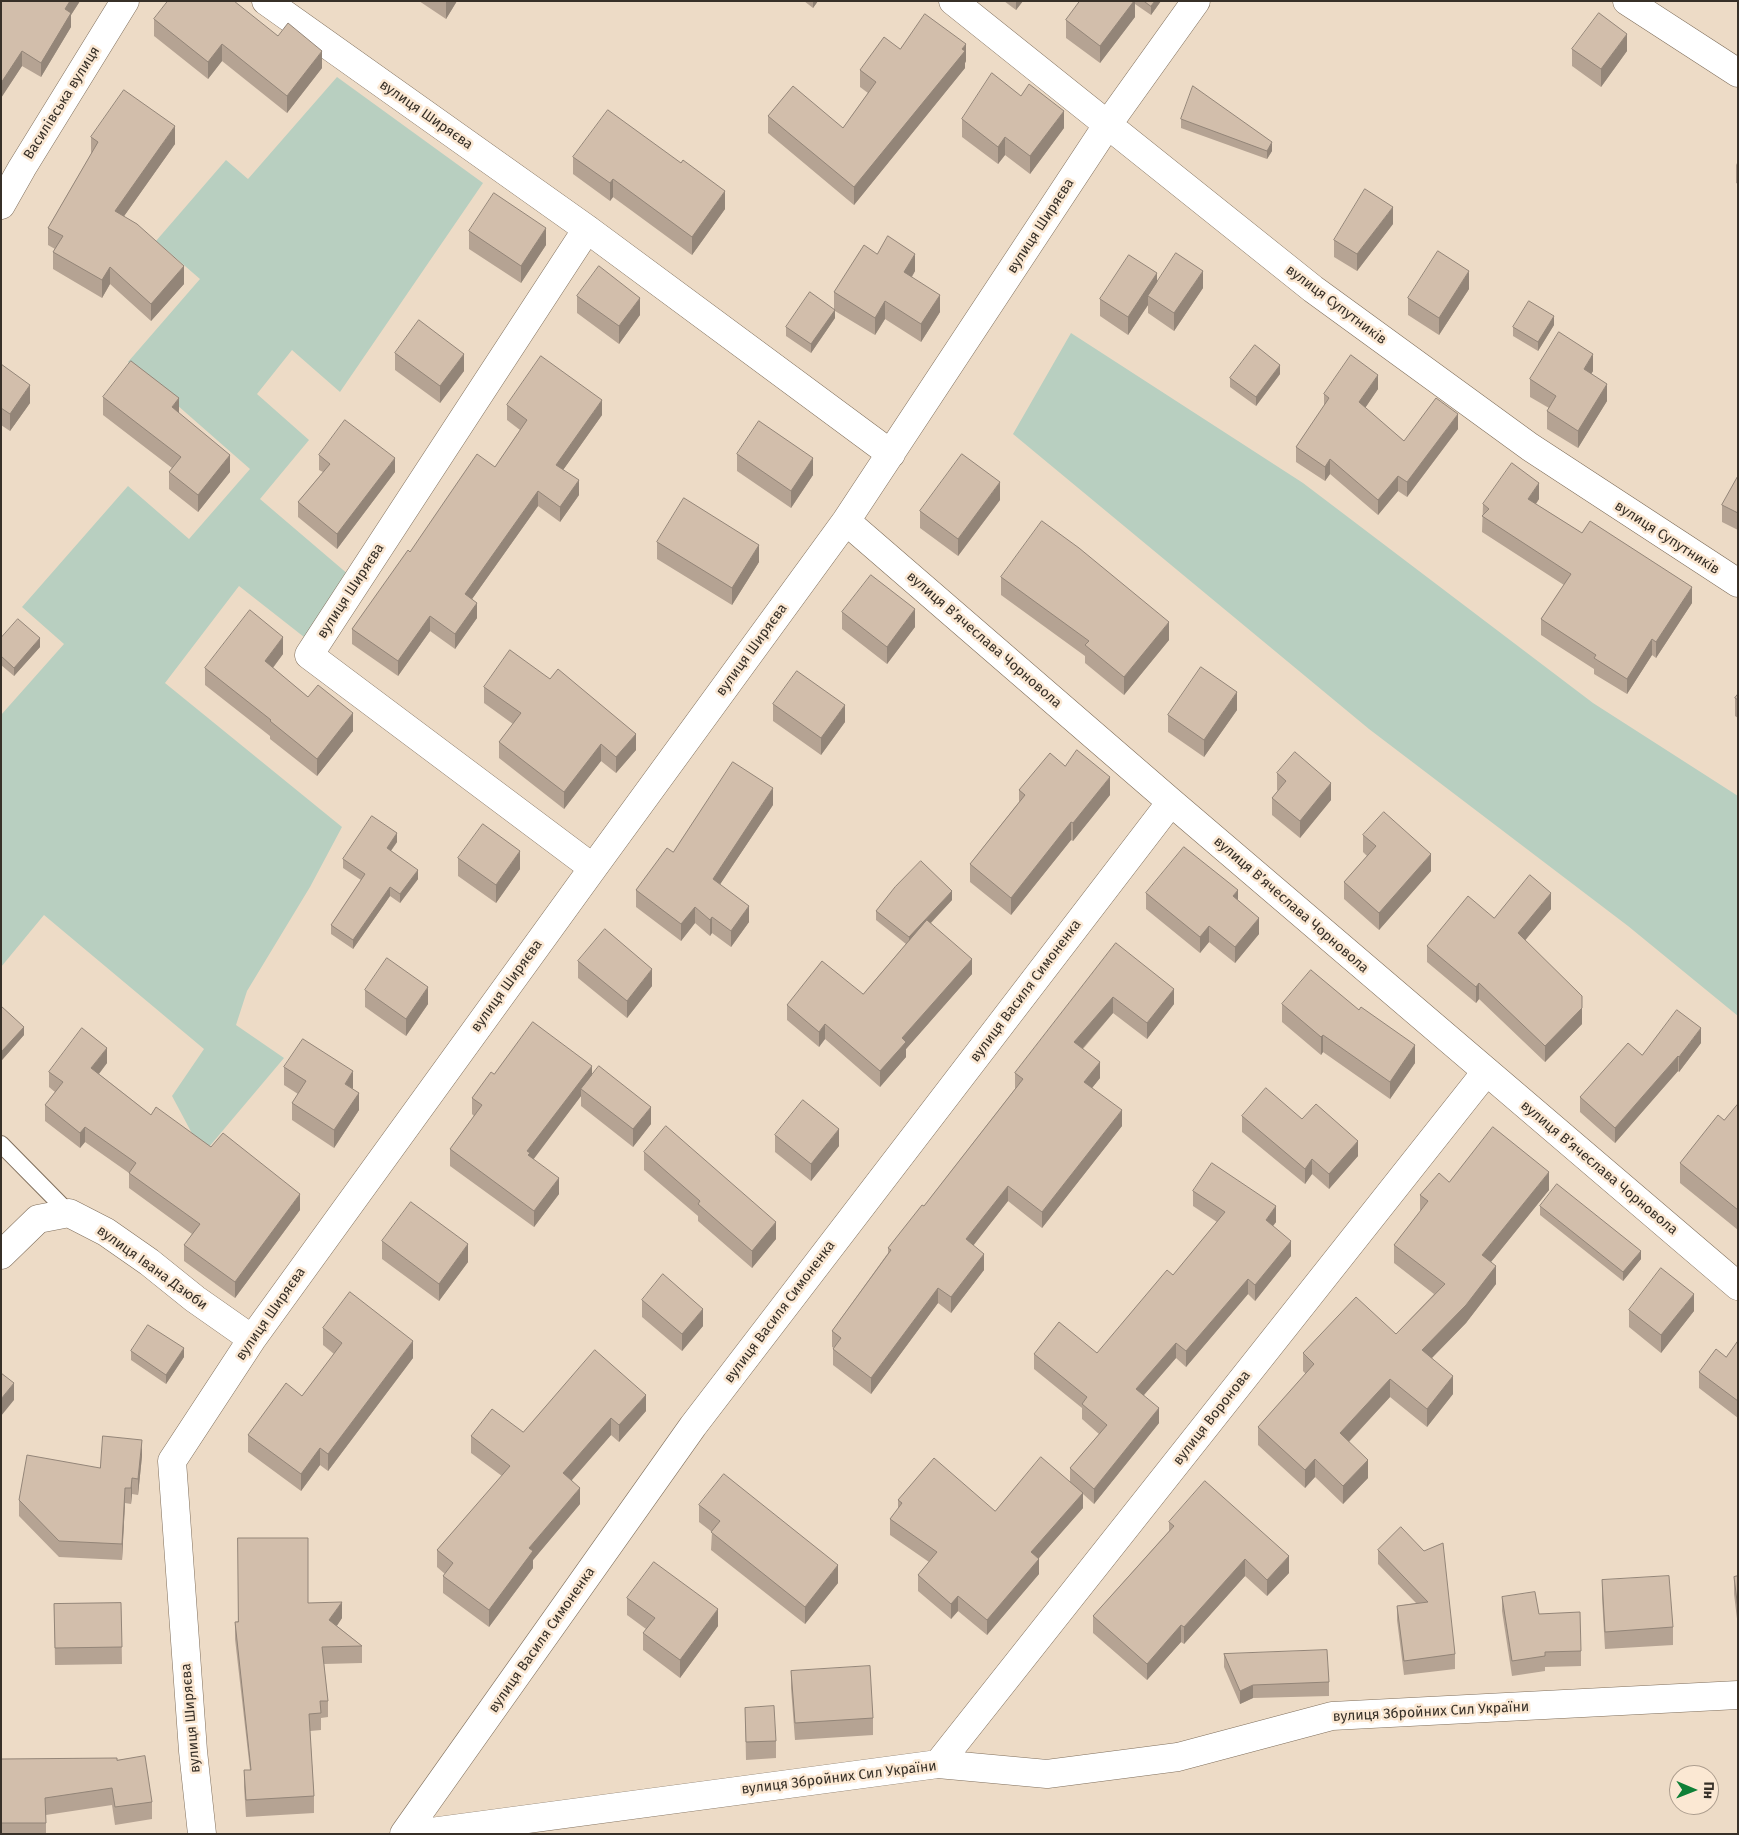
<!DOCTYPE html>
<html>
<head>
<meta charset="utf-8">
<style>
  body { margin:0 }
  #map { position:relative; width:1739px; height:1835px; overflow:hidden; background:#eddbc6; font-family:"Fira Sans",sans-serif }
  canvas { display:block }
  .frame { position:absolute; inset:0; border:2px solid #373028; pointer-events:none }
  .north { position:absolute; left:1669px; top:1765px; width:50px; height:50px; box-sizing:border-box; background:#fbe8d3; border:1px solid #ad9e8f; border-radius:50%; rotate:91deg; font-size:14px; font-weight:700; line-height:20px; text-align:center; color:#373028 }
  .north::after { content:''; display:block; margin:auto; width:18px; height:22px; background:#0f8037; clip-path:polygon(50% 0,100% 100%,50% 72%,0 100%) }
</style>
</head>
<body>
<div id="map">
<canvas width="1739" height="1835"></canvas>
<div class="frame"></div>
<div class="north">Пн</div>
</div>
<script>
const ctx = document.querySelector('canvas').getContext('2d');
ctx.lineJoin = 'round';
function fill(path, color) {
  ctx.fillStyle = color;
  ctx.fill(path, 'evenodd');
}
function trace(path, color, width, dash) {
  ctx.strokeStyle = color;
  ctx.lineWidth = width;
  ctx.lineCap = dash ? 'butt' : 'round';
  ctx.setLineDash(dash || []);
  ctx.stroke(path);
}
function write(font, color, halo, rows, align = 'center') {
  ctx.font = font + ' "Fira Sans",sans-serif';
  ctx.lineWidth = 5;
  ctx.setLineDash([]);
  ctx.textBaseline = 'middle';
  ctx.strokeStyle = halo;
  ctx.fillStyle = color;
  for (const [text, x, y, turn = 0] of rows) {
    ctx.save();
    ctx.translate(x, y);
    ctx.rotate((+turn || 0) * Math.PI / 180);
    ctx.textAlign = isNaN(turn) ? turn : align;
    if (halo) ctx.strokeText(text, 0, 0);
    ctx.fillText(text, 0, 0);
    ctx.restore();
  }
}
const green = new Path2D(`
  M337,77L483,183L340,392L292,350L257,394L309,440L260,499L349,575L304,637L239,586L165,683L342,827L310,887L247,991L236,1025L284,1058L203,1154L172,1096L204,1049L44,915L1,967V715L64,644L22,607L128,486L189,539L250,469L128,362L200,279L156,241L226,160L248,179Z
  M1071,333L1303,483L1593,703L1738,796V1016L1628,926L1369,729L1013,434Z`);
const lane = new Path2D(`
  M1,1144L69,1213`);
const street = new Path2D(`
  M266,1L587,229L891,454
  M953,1L1313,289L1530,447L1738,583
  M1627,1L1738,73
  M1,205L22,168L125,1
  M587,229L309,655L593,868
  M846,521L1171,802L1738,1286
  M1,1255L38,1219L69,1213L106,1232L149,1262L195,1299L252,1339
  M938,1764L1486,1072
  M202,1834L193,1751L172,1461L252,1339L593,868L846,521L1108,124L1196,1
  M404,1834L693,1426L1171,802
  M416,1834L938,1764L1047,1774L1178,1757L1332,1716L1738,1695`);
const wall = new Path2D(`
  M1,1H80L71,15V27L41,77L22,66L1,98Z
  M419,1H457L446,19Z
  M804,1H818L813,8Z
  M1004,1H1023L1016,10Z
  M1080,1H1161L1151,15L1135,4V17L1100,63L1066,38V20Z
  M154,19L278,36L322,68L287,113L222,61L208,79L154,36Z
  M900,49L966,61L965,63V68L854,205L768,133V116L843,128L868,93L860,87V70Z
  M1572,49L1627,51L1601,87L1572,66Z
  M1021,96L1064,128L1030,174L1005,155L998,164L962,137V119Z
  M1181,119L1272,151L1267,159L1181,128Z
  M91,137L175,144L124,216L184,284L151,321L110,284L102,298L53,269V252L55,249L48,245V228L91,154Z
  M573,157L725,209L692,255L613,197L610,201L573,174Z
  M1738,161V184L1736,183V165Z
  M1393,224L1357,271L1334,257V240Z
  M469,231L546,245L521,283L469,249Z
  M877,254L915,271L912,277L940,312L921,342L885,319L875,335L835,311V318L811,353L786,336V327L834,309V292Z
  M1157,281L1203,288L1174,331L1148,313V305L1128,335L1100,316V299Z
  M1469,289L1439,335L1408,315V298Z
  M577,296L640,315L619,344L577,313Z
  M1554,325L1538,351L1513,336V327Z
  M395,353L464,371L440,403L395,370Z
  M1,364L30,403L10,431L1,425Z
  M1593,371L1591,374L1607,401L1578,448L1547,429V411L1549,408L1530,397V379Z
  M1280,374L1256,406L1230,387V378Z
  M1378,389L1365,408L1404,441L1458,429L1407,497L1398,491L1378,515L1330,474L1325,481L1296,462V447L1324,406V394Z
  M103,397L179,413L230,472L198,512L169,489V472L172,468L103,415Z
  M507,405L602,415L563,470L579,495L560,522L538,506L472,599L477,618L455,649L430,631L398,676L352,644V629L410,552L495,467L520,430L507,420Z
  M737,454L813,475L791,508L737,471Z
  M319,455L395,472L337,549L298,517V502L323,472L319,470Z
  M1738,476V530L1722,522V505Z
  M1539,499L1536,504L1692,603L1656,658L1652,655L1627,694L1594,674V669L1541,635V619L1564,585L1482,532L1483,504Z
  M1000,500L958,556L920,528V511Z
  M657,542L759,562L732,605L657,559Z
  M1001,577L1169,640L1124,695L1085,663V656L1001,595Z
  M842,612L915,627L887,664L842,629Z
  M1,638L40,647L14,676L1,665Z
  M283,654L273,668L308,697L353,731L317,776L270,739V736L205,685V668Z
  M484,687L636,750L616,773L601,761L564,809L499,758V742L513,724L484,703Z
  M1738,694V718L1735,716V698Z
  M773,704L845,722L821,755L773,721Z
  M1237,710L1204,757L1168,732V715Z
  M1065,766L1110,795L1073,841L1071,840L1011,915L970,882V864L1019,802V790Z
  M1277,773L1331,800L1300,838L1272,815V798L1278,791L1277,790Z
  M773,805L720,884L749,922L731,947L712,933L710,936L695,923L681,941L636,907V890L673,852Z
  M1363,835L1431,871L1379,930L1344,899V882L1367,856L1363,852Z
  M397,842L391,851L418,879L400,903L390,896L353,949L331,934V925L361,880L343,868V859Z
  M458,858L520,869L496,903L458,876Z
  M1146,893L1238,900L1259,934L1235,963L1209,942L1200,953L1146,909Z
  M952,900L931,923L972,974L906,1049V1057L880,1087L825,1039L819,1047L787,1020V1005L863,994L906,944L876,920V911Z
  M1551,909L1525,940L1582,1024L1545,1062L1479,999L1476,1003L1427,962V946L1494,918Z
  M1116,943L1174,1004L1147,1039L1113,1013L1083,1049L1100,1078L1092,1088L1122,1126L1042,1228L1008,1201L973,1245L984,1270L951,1313L938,1303L871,1394L833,1365V1349L834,1348L832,1347V1331L888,1253V1248L924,1206L1015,1089V1073Z
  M578,961L652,986L627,1018L578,978Z
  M365,990L428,1004L406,1036L365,1007Z
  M1282,1004L1415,1063L1390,1099L1323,1052L1321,1055L1282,1022Z
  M1,1006L24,1035L2,1060L1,1059Z
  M1701,1043L1679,1072L1678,1071L1615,1143L1580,1112V1097L1642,1055Z
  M107,1063L99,1074L151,1115L211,1147L300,1210L235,1298L184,1261V1245L192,1234L129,1188V1173L85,1142L80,1148L45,1121V1105L55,1092L49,1087V1072Z
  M284,1067L353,1089L359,1110L334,1148L292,1120V1103L298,1094L284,1085Z
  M494,1074L592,1075L651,1124L633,1147L581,1106V1096L533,1159L559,1194L534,1227L450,1166V1149L474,1116L472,1114V1098Z
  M1738,1104V1230L1680,1183V1163L1724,1120Z
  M1242,1116L1302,1119L1358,1156L1329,1189L1312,1174L1305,1184L1242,1132Z
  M775,1135L839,1146L811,1181L775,1152Z
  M644,1152L776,1239L752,1268L698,1221V1216L644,1170Z
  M1449,1182L1549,1190L1491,1262L1496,1284L1466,1323L1432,1358L1453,1394L1427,1427L1390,1397L1349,1442L1368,1478L1343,1504L1315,1477L1305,1488L1258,1445V1427L1306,1374L1303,1371V1353L1396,1334L1434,1294L1394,1263V1245L1420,1212V1195Z
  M1193,1191L1276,1222L1273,1226L1291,1256L1255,1301L1248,1294L1186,1367L1176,1358L1144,1395L1159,1423L1094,1504L1083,1494V1508L1039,1558V1574L987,1635L958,1611L951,1619L918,1591V1575L929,1562L890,1535V1519L898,1509V1500L995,1511L1070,1482V1468L1099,1434L1082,1419V1408L1034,1369V1354L1097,1353L1173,1275L1217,1222L1193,1206Z
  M1540,1206L1641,1259L1623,1281L1540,1215Z
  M382,1241L468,1262L439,1301L382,1259Z
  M642,1300L703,1326L682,1351L642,1317Z
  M1629,1310L1694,1311L1661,1353L1629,1327Z
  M323,1328L413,1358L328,1471L320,1465L301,1491L248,1452V1435L302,1396L334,1354L323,1345Z
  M1738,1341V1418L1699,1388V1372L1726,1357Z
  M131,1351L184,1357L166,1384L131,1360Z
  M646,1411L619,1442L611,1435L572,1480L580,1504L533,1560V1568L489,1627L443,1593V1576L445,1574L437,1567V1550L502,1476L471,1453V1436L523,1432Z
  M142,1456L138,1495L132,1494L131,1504L125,1503L122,1560L59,1557L19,1516V1500L100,1468Z
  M699,1505L838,1583L805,1624L711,1550L712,1532L699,1522Z
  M1169,1522L1289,1573L1267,1596L1245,1576L1184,1644L1181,1642L1147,1680L1093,1633V1616L1169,1531Z
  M1401,1527L1455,1654V1669L1404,1675L1397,1620V1606L1416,1603L1378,1564V1550Z
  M1738,1576V1627L1734,1594V1577Z
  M1602,1580L1673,1627V1645L1605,1649L1602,1598Z
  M1502,1597L1539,1614L1581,1651V1666L1545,1667V1671L1512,1676L1502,1611Z
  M627,1598L718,1626L680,1678L643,1650V1633L646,1629L627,1615Z
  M121,1603L122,1664L55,1665L54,1604Z
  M308,1603L342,1618L337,1626L362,1646V1663L324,1664L328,1701V1717L321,1718V1730L310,1731L314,1796V1813L246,1817L244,1787V1770H250L235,1639V1622Z
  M1224,1654L1329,1682V1696L1253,1698L1240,1704L1224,1667Z
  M791,1671L873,1718V1735L795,1740L791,1688Z
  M745,1708L776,1741V1758L746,1760Z
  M1,1759L117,1760L152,1802V1819L115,1825L112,1805L46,1815V1834H1Z`);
const shadedWall = new Path2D(`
  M70,1H80L71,15V27L41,77V63L65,9Z
  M446,1H457L446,19Z
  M813,1H818L813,8Z
  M1016,1H1023L1016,10Z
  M1134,1H1135V17L1100,63V46Z
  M1155,1H1161L1151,15V6Z
  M1627,34V51L1601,87V69Z
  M222,44V61L208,79V62Z
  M966,44V61L965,63V68L854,205V187Z
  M22,51V66L1,98V83Z
  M322,51V68L287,113V96Z
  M1064,111V128L1030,174V156Z
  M175,126V144L115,229V211Z
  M1005,137V155L998,164V147Z
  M1272,142V151L1267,159V151Z
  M613,179V197L610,201V183Z
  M725,191V209L692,255V237Z
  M1393,207V224L1357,271V254Z
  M546,228V245L521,283V266Z
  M915,254V271L904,289V272Z
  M184,266V284L151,321V304Z
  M110,267V284L102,298V280Z
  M1203,271V288L1174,331V313Z
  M1469,271V289L1439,335V318Z
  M1157,273V291L1148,296V305L1128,335V317Z
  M940,295V312L921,342V324Z
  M640,298V315L619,344V326Z
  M885,301V319L875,335V318Z
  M835,310V318L811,353V344Z
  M1554,316V325L1538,351V342Z
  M464,354V371L440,403V386Z
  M1593,354V371L1584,387V369Z
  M1280,365V374L1256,406V397Z
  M1378,375V389L1359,417V402Z
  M1607,384V401L1578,448V431Z
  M30,385V403L10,431V414Z
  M179,398V415L172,407Z
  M602,400V415L556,480V465Z
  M1458,414V429L1407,497V482Z
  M230,455V472L198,512V495Z
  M395,458V472L337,549V534Z
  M813,458V475L791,508V491Z
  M1330,459V474L1325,481V467Z
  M1398,476V491L1378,515V500Z
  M579,480V495L560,522V507Z
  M1000,482V500L958,556V539Z
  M1539,483V499L1528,515V499Z
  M538,491V506L465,609V594Z
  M759,545V562L732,605V588Z
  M1692,587V603L1656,658V642Z
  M477,603V618L455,649V634Z
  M915,609V627L887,664V647Z
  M430,616V631L398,676V661Z
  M1169,622V640L1124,695V677Z
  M283,637V654L265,678V661Z
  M40,638V647L14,676V668Z
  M1652,639V655L1627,694V679Z
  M1237,692V710L1204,757V740Z
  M845,705V722L821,755V738Z
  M353,713V731L317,776V759Z
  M636,734V750L616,773V757Z
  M601,744V761L564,809V792Z
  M1110,777V795L1073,841V823Z
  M1331,783V800L1300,838V821Z
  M773,788V805L713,895V879Z
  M1071,822V840L1011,915V898Z
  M397,833V842L387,856V848Z
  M520,851V869L496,903V885Z
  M1431,854V871L1379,930V913Z
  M418,870V879L400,903V894Z
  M390,887V896L353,949V940Z
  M1238,890V907L1233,896Z
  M952,891V900L909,946V937Z
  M1551,893V909L1518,949V933Z
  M749,906V922L731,947V931Z
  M695,907V923L681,941V924Z
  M712,917V933L710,936V920Z
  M1259,918V934L1235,963V947Z
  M1209,926V942L1200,953V937Z
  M972,959V974L906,1049V1057L880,1087V1071L902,1038Z
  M652,969V986L627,1018V1001Z
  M1479,983V999L1476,1003V987Z
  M428,987V1004L406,1036V1019Z
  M1174,989V1004L1147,1039V1023Z
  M1113,997V1013L1074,1058V1042Z
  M1582,1008V1024L1545,1062V1046Z
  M825,1024V1039L819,1047V1032Z
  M24,1027V1035L2,1060V1051Z
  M1701,1028V1043L1679,1072V1057Z
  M1323,1035V1052L1321,1055V1037Z
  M1415,1045V1063L1390,1099V1082Z
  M107,1048V1063L91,1084V1068Z
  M1678,1056V1071L1615,1143V1128Z
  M1100,1062V1078L1084,1098V1082Z
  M592,1066V1082L581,1089V1096L530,1164L527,1151Z
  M353,1071V1089L345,1084Z
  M359,1093V1110L334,1148V1130Z
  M651,1107V1124L633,1147V1129Z
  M1122,1110V1126L1042,1228V1212Z
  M85,1127V1142L80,1148V1133Z
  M839,1129V1146L811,1181V1164Z
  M1358,1141V1156L1329,1189V1174Z
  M1312,1159V1174L1305,1184V1169Z
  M1549,1172V1190L1482,1273V1255Z
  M559,1178V1194L534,1227V1211Z
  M1008,1186V1201L966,1255V1239Z
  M300,1194V1210L235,1298V1282Z
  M1276,1206V1222L1266,1235V1220Z
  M776,1222V1239L752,1268V1251Z
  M1291,1241V1256L1255,1301V1285Z
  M468,1244V1262L439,1301V1284Z
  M1641,1251V1259L1623,1281V1272Z
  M984,1254V1270L951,1313V1297Z
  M1496,1266V1284L1466,1323L1422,1368V1350Z
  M1248,1279V1294L1186,1367V1351Z
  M938,1288V1303L871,1394V1378Z
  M1694,1294V1311L1661,1353V1335Z
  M703,1309V1326L682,1351V1334Z
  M413,1341V1358L328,1471V1454Z
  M1176,1343V1358L1136,1404V1389Z
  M184,1348V1357L166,1384V1375Z
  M1453,1376V1394L1427,1427V1409Z
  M1390,1379V1397L1340,1451V1433Z
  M14,1383V1400L1,1416V1399Z
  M646,1395V1411L619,1442V1425Z
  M1159,1408V1423L1094,1504V1489Z
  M611,1418V1435L563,1490V1473Z
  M142,1440V1456L138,1495V1479Z
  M320,1448V1465L301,1491V1474Z
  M1315,1459V1477L1305,1488V1470Z
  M1368,1460V1478L1343,1504V1486Z
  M132,1478V1494L131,1504V1488Z
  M125,1488V1503L122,1560V1544Z
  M580,1488V1504L533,1560V1568L489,1627V1610L529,1548Z
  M1083,1493V1508L1031,1567V1552Z
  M1289,1556V1573L1267,1596V1580Z
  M1039,1559V1574L987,1635V1620Z
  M1245,1559V1576L1184,1644V1627Z
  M838,1565V1583L805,1624V1607Z
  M958,1596V1611L951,1619V1604Z
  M342,1602V1618L329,1637V1620Z
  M718,1609V1626L680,1678V1660Z
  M1181,1625V1642L1147,1680V1664Z
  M1253,1685V1698L1240,1704V1691Z`);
const building = new Path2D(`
  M1,1H70L65,9L71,13L41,63L22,51L1,83Z
  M168,1H234L278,36L288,23L322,51L287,96L222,44L208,62L154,19Z
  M1080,1H1134L1100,46L1066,20Z
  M1144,1H1155L1151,6Z
  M1599,13L1627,34L1601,69L1572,49Z
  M925,14L966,44L962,49L965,51L854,187L768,116L793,86L843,128L876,82L860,70L884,37L900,49Z
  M992,73L1021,96L1029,84L1064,111L1030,156L1005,137L998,147L962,119Z
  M1193,86L1272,142L1267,151L1181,119Z
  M124,90L175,126L115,211L137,224L184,266L151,304L110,267L102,280L53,252L63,236L48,228L98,142L91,137Z
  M608,110L681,163L683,160L725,191L692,237L613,179L610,183L573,157Z
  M1365,189L1393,207L1357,254L1334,240Z
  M494,193L546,228L521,266L469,231Z
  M888,236L915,254L904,272L940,295L921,324L885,301L875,318L834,292L864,245L877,254Z
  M1438,251L1469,271L1439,318L1408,298Z
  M1176,253L1203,271L1174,313L1148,296Z
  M1129,255L1157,273L1128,317L1100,299Z
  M599,266L640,298L619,326L577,296Z
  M810,292L835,310L811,344L786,327Z
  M1529,301L1554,316L1538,342L1513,327Z
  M419,320L464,354L440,386L395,353Z
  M1559,332L1593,354L1584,369L1607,384L1578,431L1547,411L1556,396L1530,379Z
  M1255,345L1280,365L1256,397L1230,378Z
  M1351,355L1378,375L1359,402L1404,441L1436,398L1458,414L1407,482L1398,476L1378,500L1330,459L1325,467L1296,447L1329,398L1324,394Z
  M541,356L602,400L556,465L579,480L560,507L538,491L465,594L477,603L455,634L430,616L398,661L352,629L408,550L410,552L477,454L495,467L527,420L507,405Z
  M131,361L179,398L172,407L230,455L198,495L169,472L181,457L103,397Z
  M1,364L30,385L10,414L1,408Z
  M345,420L395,458L337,534L298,502L330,464L319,455Z
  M759,421L813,458L791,491L737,454Z
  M962,454L1000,482L958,539L920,511Z
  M1512,463L1539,483L1528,499L1582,533L1590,521L1692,587L1656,642L1652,639L1627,679L1594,658L1596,655L1541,619L1571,574L1482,516L1489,509L1483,504Z
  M1738,476V513L1722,505Z
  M684,498L759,545L732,588L657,542Z
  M1042,521L1079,548L1169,622L1124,677L1085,645L1089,641L1001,577Z
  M871,575L915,609L887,647L842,612Z
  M250,610L283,637L265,661L308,697L318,685L353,713L317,759L270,721L271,720L205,668Z
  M18,619L40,638L14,668L1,656V638Z
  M510,650L550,679L558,669L636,734L616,757L601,744L564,792L499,742L521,713L484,687Z
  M1201,667L1237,692L1204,740L1168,715Z
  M797,671L845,705L821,738L773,704Z
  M1738,694V700L1735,698Z
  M1077,750L1110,777L1073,823L1071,822L1011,898L970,864L1025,795L1019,790L1050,753L1065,766Z
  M1295,752L1331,783L1300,821L1272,798L1286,781L1277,773Z
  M733,762L773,788L713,879L749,906L731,931L712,917L710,920L695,907L681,924L636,890L667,848L673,852Z
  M1384,812L1431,854L1379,913L1344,882L1376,846L1363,835Z
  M372,816L397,833L387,848L418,870L400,894L390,887L353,940L331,925L365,874L343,859Z
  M483,824L520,851L496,885L458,858Z
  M1184,847L1238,890L1233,896L1259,918L1235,947L1209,926L1200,937L1146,893Z
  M921,861L952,891L909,937L876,911L895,887Z
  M1530,875L1551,893L1518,933L1582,996V1008L1545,1046L1479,983L1476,987L1427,946L1468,896L1494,918Z
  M927,920L972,959L902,1038L906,1042L880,1071L825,1024L819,1032L787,1005L822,961L863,994Z
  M605,929L652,969L627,1001L578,961Z
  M1116,943L1174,989L1147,1023L1113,997L1074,1042L1100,1062L1084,1082L1122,1110L1042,1212L1008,1186L966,1239L984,1254L951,1297L938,1288L871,1378L833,1349L841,1338L832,1331L891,1250L888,1248L922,1205L924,1206L1023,1079L1015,1073Z
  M387,958L428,987L406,1019L365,990Z
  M1311,970L1359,1010L1361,1007L1415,1045L1390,1082L1323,1035L1321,1037L1282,1004Z
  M1,1006L24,1027L2,1051L1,1050Z
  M1677,1010L1701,1028L1679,1057L1678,1056L1615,1128L1580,1097L1628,1043L1642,1055Z
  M533,1022L592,1066L527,1151L530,1153L528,1155L559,1178L534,1211L450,1149L482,1105L472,1098L491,1072L494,1074Z
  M82,1028L107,1048L91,1068L151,1115L156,1107L211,1147L223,1133L300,1194L235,1282L184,1245L200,1224L129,1173L136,1163L85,1127L80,1133L45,1105L63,1082L49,1072Z
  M303,1039L353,1071L345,1084L359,1093L334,1130L292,1103L306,1081L284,1067Z
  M599,1066L651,1107L633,1129L581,1089Z
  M1266,1088L1302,1119L1316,1104L1358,1141L1329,1174L1312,1159L1305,1169L1242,1116Z
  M803,1100L839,1129L811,1164L775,1135Z
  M1738,1104V1210L1680,1163L1718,1115L1724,1120Z
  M666,1126L776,1222L752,1251L698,1204L700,1201L644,1152Z
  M1493,1127L1549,1172L1482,1255L1496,1266L1466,1305L1422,1350L1453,1376L1427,1409L1390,1379L1340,1433L1368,1460L1343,1486L1315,1459L1305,1470L1258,1427L1314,1364L1303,1353L1356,1297L1396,1334L1445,1284L1394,1245L1428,1201L1420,1195L1439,1173L1449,1182Z
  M1212,1163L1276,1206L1266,1220L1291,1241L1255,1285L1248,1279L1186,1351L1176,1343L1136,1389L1159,1408L1094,1489L1070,1468L1107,1425L1082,1404L1087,1397L1034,1354L1059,1322L1097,1353L1167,1270L1173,1275L1225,1212L1193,1191Z
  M1557,1184L1641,1251L1623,1272L1540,1206Z
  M411,1202L468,1244L439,1284L382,1241Z
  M1661,1268L1694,1294L1661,1335L1629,1310Z
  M663,1274L703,1309L682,1334L642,1300Z
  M350,1292L413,1341L328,1454L320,1448L301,1474L248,1435L286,1383L302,1396L342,1343L323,1328Z
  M148,1325L184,1348L166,1375L131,1351Z
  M1738,1341V1401L1699,1372L1716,1349L1726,1357Z
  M595,1350L646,1395L619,1425L611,1418L563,1473L580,1488L529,1548L533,1551L489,1610L443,1576L453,1563L437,1550L510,1466L471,1436L492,1409L523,1432Z
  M1,1373L14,1383L1,1399Z
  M103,1436L142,1440L138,1479L132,1478L131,1488H125L122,1544L59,1541L19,1500L27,1455L100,1468Z
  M1041,1457L1083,1493L1031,1552L1039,1559L987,1620L958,1596L951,1604L918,1575L937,1552L890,1519L902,1503L898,1500L934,1458L995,1511Z
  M724,1474L838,1565L805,1607L711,1532L720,1521L699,1505Z
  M1205,1481L1289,1556L1267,1580L1245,1559L1184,1627L1181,1625L1147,1664L1093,1616L1174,1526L1169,1522Z
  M1401,1527L1424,1551L1443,1543L1455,1654L1404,1661L1397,1606L1428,1602L1378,1550Z
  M238,1538H308V1603L342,1602L329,1620L362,1646L322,1647L328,1701H320L321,1713L309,1714L314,1796L246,1800L244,1770H251L235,1622H238Z
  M654,1562L718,1609L680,1660L643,1633L655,1618L627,1598Z
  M1669,1576L1673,1627L1605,1632L1602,1580Z
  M1738,1576V1609L1734,1577Z
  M1535,1592L1539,1614L1580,1612L1581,1651L1545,1652V1656L1512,1661L1502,1597Z
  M121,1603L122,1647L55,1648L54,1604Z
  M1327,1650L1329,1682L1253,1685L1240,1691L1224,1654Z
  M870,1666L873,1718L795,1723L791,1671Z
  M774,1706L776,1741L746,1742L745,1708Z
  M145,1756L152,1802L115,1807L112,1788L45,1798L46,1823H1V1759L117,1758V1760Z`);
const streetNames = [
  ["Василівська вулиця",62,103,-58],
  ["вулиця Ширяєва",426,115,35],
  ["вулиця Ширяєва",1041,226,-57],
  ["вулиця Супутників",1336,305,37],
  ["вулиця Супутників",1667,538,33],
  ["вулиця Ширяєва",351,591,-57],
  ["вулиця Вʼячеслава Чорновола",984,640,41],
  ["вулиця Ширяєва",752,650,-54],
  ["вулиця Вʼячеслава Чорновола",1291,905,41],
  ["вулиця Ширяєва",507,986,-54],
  ["вулиця Василя Симоненка",1026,991,-53],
  ["вулиця Вʼячеслава Чорновола",1599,1168,40],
  ["вулиця Івана Дзюби",152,1268,36],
  ["вулиця Василя Симоненка",780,1312,-53],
  ["вулиця Ширяєва",271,1314,-55],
  ["вулиця Воронова",1212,1418,-52],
  ["вулиця Василя Симоненка",542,1640,-55],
  ["вулиця Збройних Сил України",1431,1712,-3],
  ["вулиця Ширяєва",191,1718,-95],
  ["вулиця Збройних Сил України",839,1778,-7]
];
fill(green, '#b8cfc0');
trace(lane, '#7f6e5b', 18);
trace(street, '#7f6e5b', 29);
trace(lane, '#fff', 16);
trace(street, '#fff', 28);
fill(wall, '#b5a393');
fill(shadedWall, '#938578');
fill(building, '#d2beab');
trace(building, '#938578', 1);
write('14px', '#373028', '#fbe8d3', streetNames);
</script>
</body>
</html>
